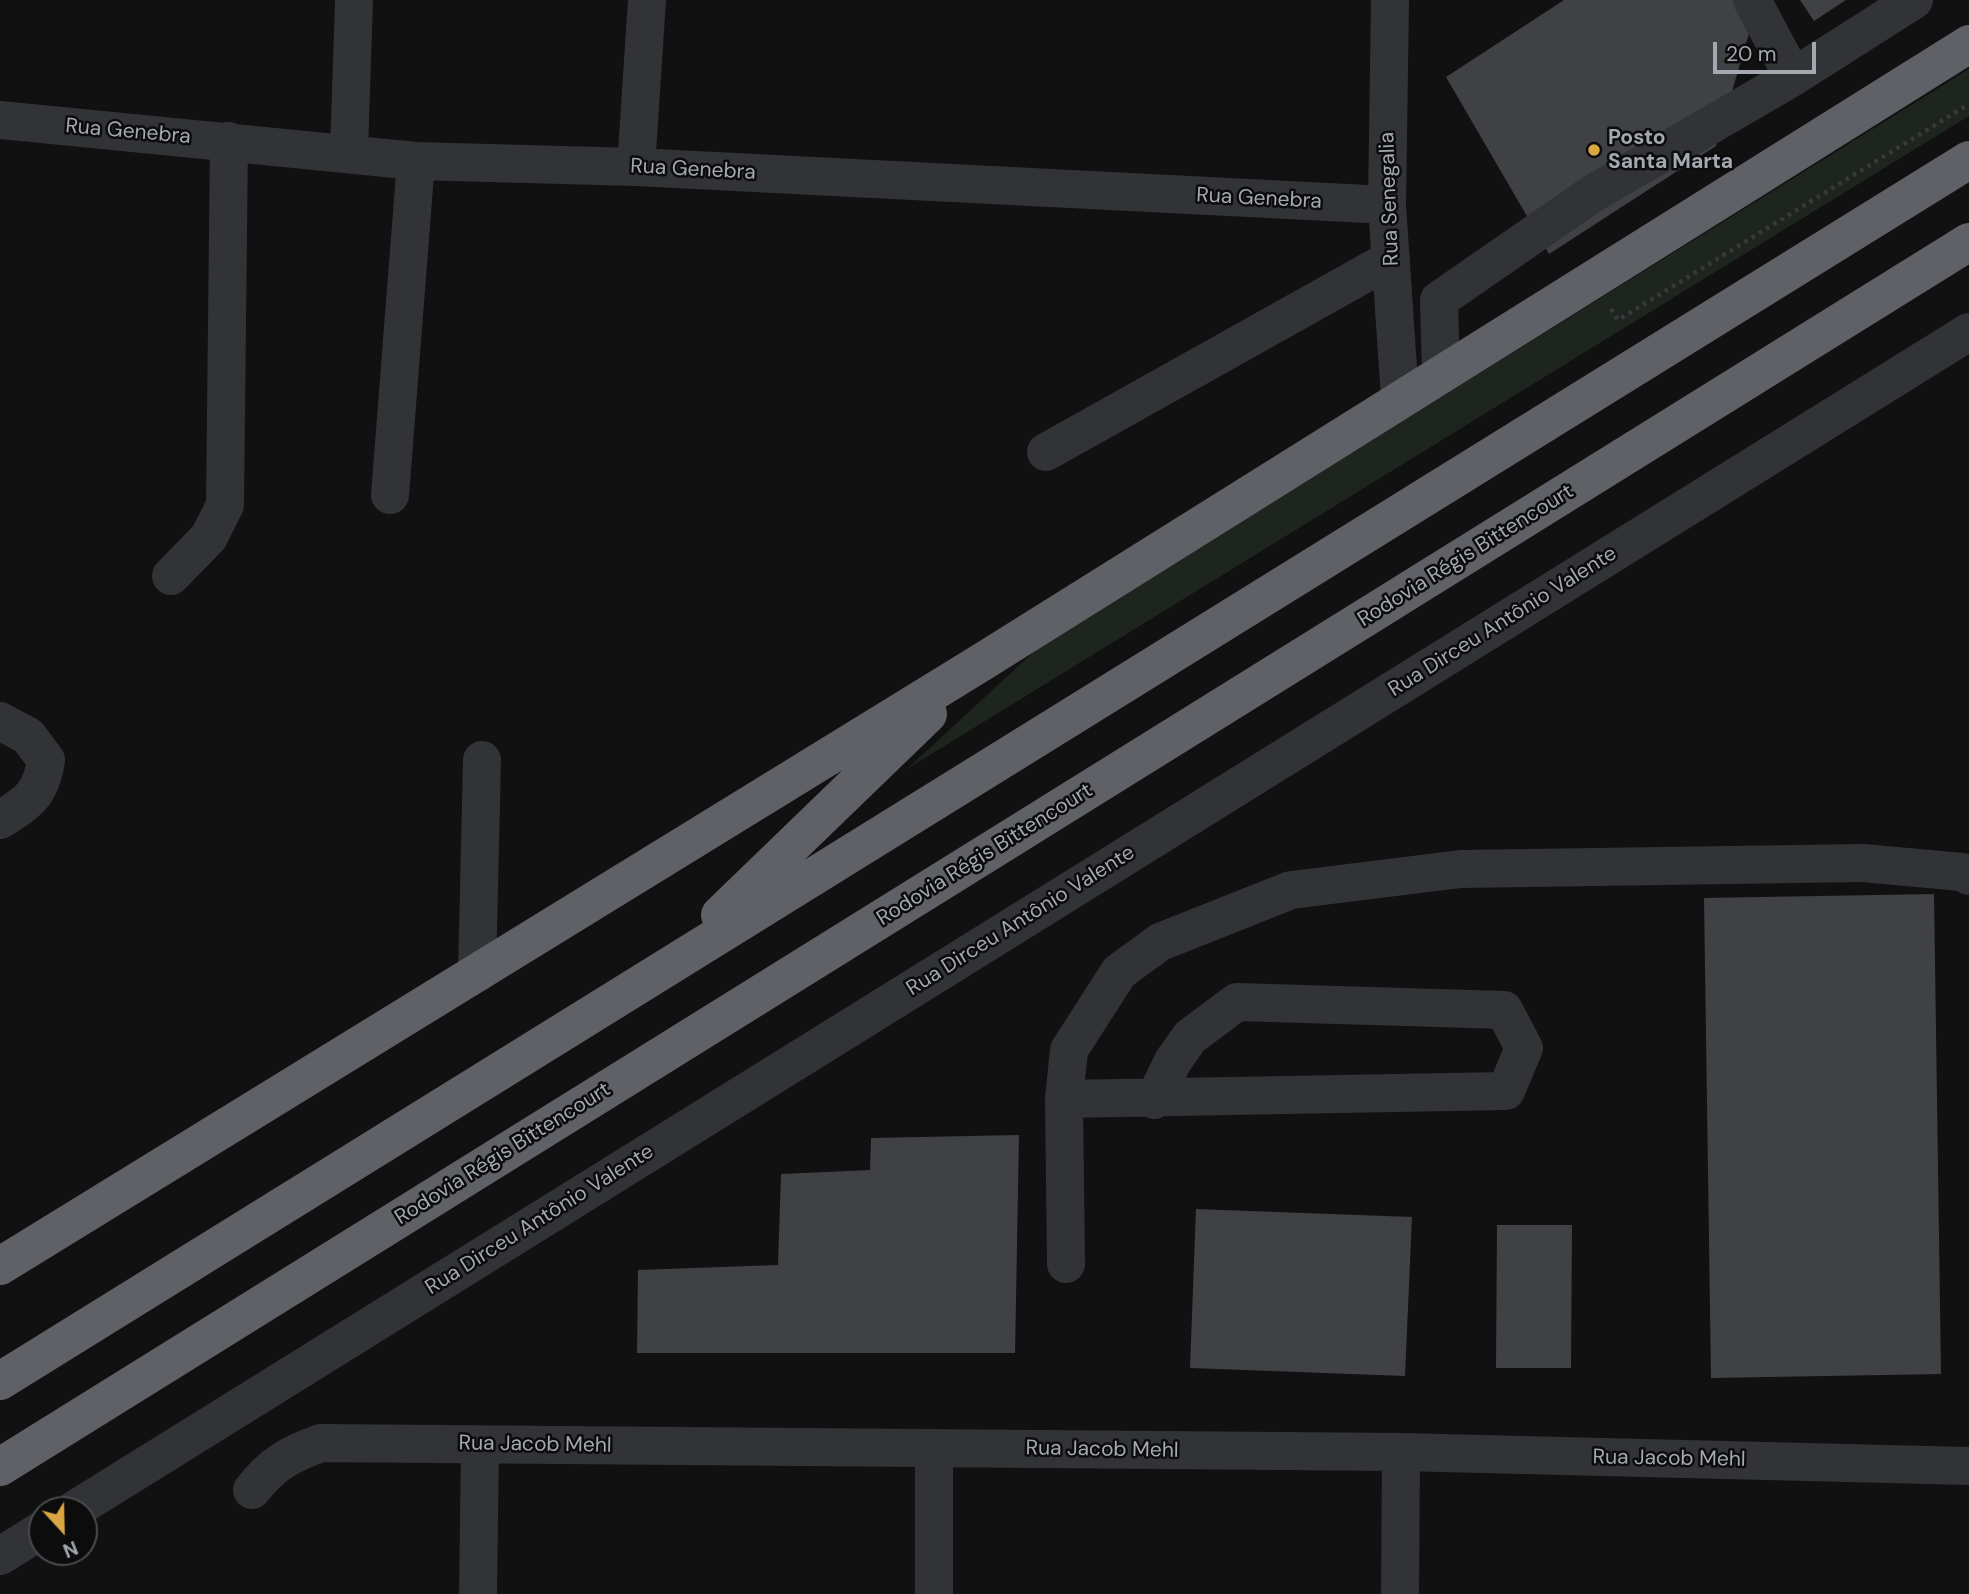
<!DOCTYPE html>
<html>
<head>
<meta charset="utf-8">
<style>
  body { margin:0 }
  #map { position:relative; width:1969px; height:1594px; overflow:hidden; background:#111112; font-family:"DM Sans",sans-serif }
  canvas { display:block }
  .north { position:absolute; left:28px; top:1496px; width:70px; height:70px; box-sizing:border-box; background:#0c0c0d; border:2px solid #494a4f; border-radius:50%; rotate:158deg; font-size:19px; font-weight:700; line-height:28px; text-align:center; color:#a4a8b1 }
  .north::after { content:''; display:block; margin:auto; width:24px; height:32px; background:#d9a641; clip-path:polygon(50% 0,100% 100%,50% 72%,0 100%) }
  .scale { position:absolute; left:1713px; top:42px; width:103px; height:32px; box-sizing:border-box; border:4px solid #a4a8b1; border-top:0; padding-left:9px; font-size:21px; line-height:24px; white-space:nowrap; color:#a4a8b1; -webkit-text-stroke:5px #0c0c0d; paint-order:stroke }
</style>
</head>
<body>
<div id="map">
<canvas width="1969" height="1594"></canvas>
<div class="north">N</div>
<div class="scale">20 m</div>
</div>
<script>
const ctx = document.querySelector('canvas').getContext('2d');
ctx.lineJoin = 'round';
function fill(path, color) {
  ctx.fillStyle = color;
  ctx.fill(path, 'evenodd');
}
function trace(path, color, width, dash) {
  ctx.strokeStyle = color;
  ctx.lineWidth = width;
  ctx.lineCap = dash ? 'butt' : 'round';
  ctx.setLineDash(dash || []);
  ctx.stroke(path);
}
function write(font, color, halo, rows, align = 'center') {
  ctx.font = font + ' "DM Sans",sans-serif';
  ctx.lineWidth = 5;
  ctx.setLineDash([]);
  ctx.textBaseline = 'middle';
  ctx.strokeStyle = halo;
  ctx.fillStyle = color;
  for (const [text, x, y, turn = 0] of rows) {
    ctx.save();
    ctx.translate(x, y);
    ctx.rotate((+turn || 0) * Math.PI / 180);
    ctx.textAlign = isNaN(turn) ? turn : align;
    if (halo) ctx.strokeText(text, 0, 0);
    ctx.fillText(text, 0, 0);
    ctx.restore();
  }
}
const green = new Path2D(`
  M1969,69V116L907,769L1039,647Z`);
const building = new Path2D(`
  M1564,0H1747L1755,13L1716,146L1549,254L1446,77Z
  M1800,0H1846L1814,21Z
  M1934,894L1941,1374L1711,1378L1704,898Z
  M1019,1135L1015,1353H637L638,1270L778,1265L781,1174L870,1170L871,1138Z
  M1196,1209L1412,1217L1405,1376L1190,1368Z
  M1497,1225H1572L1571,1368H1496Z`);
const path = new Path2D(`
  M1611,309L1618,320L1969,104`);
const minor = new Path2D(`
  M1390,0L1387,205L1400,398
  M1752,0L1793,77
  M0,120L416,161L636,167L1387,205
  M349,152L354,0
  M636,167L647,0
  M1441,373L1439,300L1592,194L1793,77L1914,0
  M1046,452L1391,259
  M390,495L416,161
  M171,576L209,537L225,505L229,141
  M0,721L28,736L46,760C41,794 29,802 0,820
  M477,973L482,760
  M1064,1099L1506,1091L1524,1048L1504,1010L1237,1002L1190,1037L1173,1061L1154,1100
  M1066,1264L1064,1099L1069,1050L1119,972L1160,942L1291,890L1461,869L1863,863L1962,872L1969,876
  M252,1490C272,1464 290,1454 321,1443L1401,1452L1969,1466
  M74,1510L1969,332
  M0,1556L42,1530
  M478,1594L480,1445
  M934,1594V1448
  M1400,1594L1401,1452`);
const highway = new Path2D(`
  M720,915L928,714
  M0,1266L982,662L1969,44
  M0,1381L1969,160
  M0,1467L1969,242`);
const markers = [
  [1594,150,7,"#d9a641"]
];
const streetNames = [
  ["Rua Genebra",128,132,5],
  ["Rua Genebra",693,170,3],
  ["Rua Genebra",1259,199,3],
  ["Rua Senegalia",1390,199,-92],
  ["Rodovia Régis Bittencourt",1466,556,-32],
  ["Rua Dirceu Antônio Valente",1503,622,-32],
  ["Rodovia Régis Bittencourt",985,855,-32],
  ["Rua Dirceu Antônio Valente",1021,921,-32],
  ["Rodovia Régis Bittencourt",503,1154,-32],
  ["Rua Dirceu Antônio Valente",540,1220,-32],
  ["Rua Jacob Mehl",535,1445,1],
  ["Rua Jacob Mehl",1102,1450,1],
  ["Rua Jacob Mehl",1669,1459,1]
];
const poiNames = [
  ["Posto",1608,138],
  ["Santa Marta",1608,162]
];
fill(green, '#1e241e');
fill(building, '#404145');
trace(path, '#383a3d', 4.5, [3.5, 5]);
trace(minor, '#323336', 38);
trace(highway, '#5f6167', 38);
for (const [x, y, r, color] of markers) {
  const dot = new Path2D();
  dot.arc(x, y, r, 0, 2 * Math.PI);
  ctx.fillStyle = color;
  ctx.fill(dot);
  trace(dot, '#0c0c0d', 2.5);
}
write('21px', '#a4a8b1', '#0c0c0d', streetNames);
write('bold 21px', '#a4a8b1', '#0c0c0d', poiNames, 'left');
</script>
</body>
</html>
